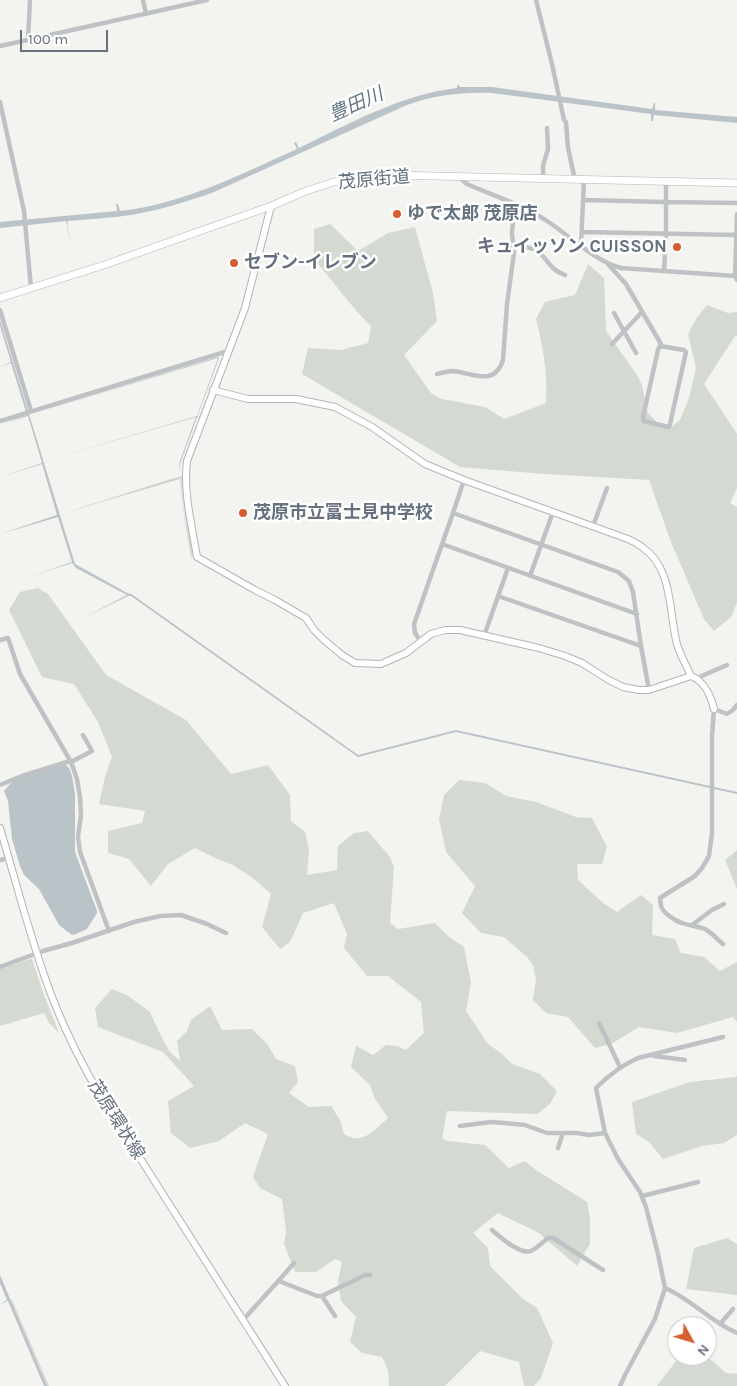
<!DOCTYPE html>
<html>
<head>
<meta charset="utf-8">
<style>
  body { margin:0 }
  #map { position:relative; width:737px; height:1386px; overflow:hidden; background:#f3f3f0; font-family:Karla,sans-serif }
  canvas { display:block }
  .north { position:absolute; left:667px; top:1316px; width:50px; height:50px; box-sizing:border-box; background:#fff; border:1px solid #c1c6cb; border-radius:50%; rotate:129deg; font-size:14px; font-weight:700; line-height:20px; text-align:center; color:#65717e }
  .north::after { content:''; display:block; margin:auto; width:18px; height:22px; background:#d45e2f; clip-path:polygon(50% 0,100% 100%,50% 72%,0 100%) }
  .scale { position:absolute; left:20px; top:30px; width:88px; height:22px; box-sizing:border-box; border:2px solid #65717e; border-top:0; padding-left:6px; font-size:15px; line-height:18px; white-space:nowrap; color:#65717e; -webkit-text-stroke:4px #fff; paint-order:stroke }
</style>
</head>
<body>
<div id="map">
<canvas width="737" height="1386"></canvas>
<div class="north">N</div>
<div class="scale">100 m</div>
</div>
<script>
const ctx = document.querySelector('canvas').getContext('2d');
ctx.lineJoin = 'round';
function fill(path, color) {
  ctx.fillStyle = color;
  ctx.fill(path, 'evenodd');
}
function trace(path, color, width, dash) {
  ctx.strokeStyle = color;
  ctx.lineWidth = width;
  ctx.lineCap = dash ? 'butt' : 'round';
  ctx.setLineDash(dash || []);
  ctx.stroke(path);
}
function write(font, color, halo, rows, align = 'center') {
  ctx.font = font + ' Karla,"Noto Sans JP",sans-serif';
  ctx.lineWidth = 5;
  ctx.setLineDash([]);
  ctx.textBaseline = 'middle';
  ctx.strokeStyle = halo;
  ctx.fillStyle = color;
  for (const [text, x, y, turn = 0] of rows) {
    ctx.save();
    ctx.translate(x, y);
    ctx.rotate((+turn || 0) * Math.PI / 180);
    ctx.textAlign = isNaN(turn) ? turn : align;
    if (halo) ctx.strokeText(text, 0, 0);
    ctx.fillText(text, 0, 0);
    ctx.restore();
  }
}
const green = new Path2D(`
  M330,224L358,251L388,233L415,227L433,293L437,321L404,355L431,393L442,399L485,407L504,419L546,403C548,374 543,347 536,319L545,302L575,295L588,264L604,278L606,331L637,375L642,385L648,413L657,422L669,429L680,420L689,398L696,368L688,334L696,319L707,305L728,313L737,312V336H735L704,384L737,434V488L730,503L737,507V603L731,617L714,631L704,619L671,542L649,480L544,474L460,467L302,374L308,348L341,350L368,343L371,326C350,306 333,281 314,259V229Z
  M180,476L183,477L193,555L191,558L180,478L64,513Z
  M38,588L48,594L106,675L186,720L231,774L268,765L290,795L291,821L305,832L309,850L307,875L337,870L338,846L354,833L368,831L390,857L394,867L390,923L398,929L435,923L449,937L464,947L471,982L466,1011L487,1043L501,1053L512,1064L540,1074L557,1091L550,1104L537,1114L447,1111L442,1139L448,1141L485,1145L509,1168L525,1161L536,1170L587,1202L590,1218V1244L577,1266L539,1233L498,1213L473,1233L488,1248L490,1266L523,1299L537,1308L553,1343L541,1378L534,1386H524L519,1362L480,1351L445,1386H389L388,1370L382,1357L362,1353L350,1342L356,1317L341,1301L338,1281L342,1262L335,1259L316,1272H295L284,1244L286,1231L282,1199L260,1188L253,1177L268,1134L245,1123L219,1141L190,1148L171,1133L168,1101L194,1086L163,1052L98,1027L95,1008L112,989L127,995L150,1012L159,1032L169,1051L180,1061L177,1041L187,1031L191,1020L210,1006L222,1030L252,1029L268,1045L276,1059L295,1066L298,1082L289,1093L309,1107L331,1106L340,1120L344,1134C363,1146 374,1130 388,1118L375,1099L370,1085L351,1067L356,1046L373,1055L386,1045L397,1046L406,1050L424,1033L421,1002L388,976H367L344,948L347,934L334,903L303,913L290,942L280,949L262,927L271,894L254,879L233,865L217,859L195,848L168,864L151,886L129,859L108,853V831L142,823L145,811L99,804L105,777L112,757L98,722L74,684L42,677L9,610L20,592Z
  M459,780L485,783L506,796L536,802L576,817L592,818L607,847L602,864H577L578,880L603,903L617,912L641,895L653,905L652,935L675,939L681,953L704,957L720,971L737,962V1022L733,1017L677,1033L639,1027L613,1043L595,1048L568,1017L546,1013L533,1000L536,979L533,965L527,957L504,937L481,933L462,913L475,886L446,852L439,819L444,795Z
  M737,850V889L725,860Z
  M30,959H32L43,992L59,1033L49,1023L44,1013L0,1026V969Z
  M737,1075V1135L724,1143L702,1146L663,1159L649,1142L636,1134L632,1102L690,1082L736,1077Z
  M727,1238L737,1244V1295L686,1289L694,1248Z
  M10,1299L12,1300L49,1386H47Z
  M679,1357H708L726,1373L737,1374V1386H657Z`);
const water = new Path2D(`
  M457,85H459L460,87H492L652,109L654,103H655V110L737,117V123L654,115L653,121H651V114L492,93C463,92 434,95 407,105L214,192C187,202 159,210 131,215C110,218 89,219 68,221L67,228L71,242L66,221L0,228V222L117,211L116,204H118L120,211C183,204 239,175 297,149L294,143L296,142L299,148C349,124 402,94 457,88Z
  M0,320L75,564L129,594L130,593L358,755L456,730L737,792V794L456,732L358,757L131,596H128L83,618L127,595L76,568L72,563L31,576L72,562L58,517L0,534L57,515L42,464L0,477L42,463L28,416L0,424L27,415L11,363L0,367L11,362L0,326Z
  M218,357L219,358L181,461L179,472L180,461L196,417L48,460L197,416L218,358L35,413Z
  M179,478L191,559L186,528L78,561L186,528L179,479L64,513Z
  M63,765H66L69,768L72,776L75,794V852L97,911V913L87,929L76,934L72,935L68,932L59,925L39,889L24,875L20,866L12,839L8,801L4,791L9,785L14,781Z
  M0,1275L47,1386H44L8,1301L0,1304L7,1300L0,1283Z`);
const street = new Path2D(`
  M143,0L146,14
  M536,0L552,64L564,120L566,122L568,148L575,180
  M28,40L30,0
  M0,46L207,0
  M0,102L24,211L31,288
  M459,177L467,184C494,196 523,205 547,221C570,236 596,262 621,268L735,276L737,274
  M543,179V166L548,149L547,128
  M583,200L665,202L737,203
  M737,214L735,276L737,280
  M583,232L736,235
  M581,245L584,180
  M513,246C520,247 531,246 537,251C549,259 548,269 565,275
  M607,263L626,284L661,344L658,350L643,417L644,421L647,422L669,427L670,424L686,352L684,350L660,346
  M664,271L666,234V182
  M0,310L31,411
  M614,313L636,353
  M612,344L642,312
  M437,374C442,373 447,371 452,371C472,372 494,388 503,360L507,304L514,253L512,234L513,221L520,207
  M0,421L228,351
  M453,513L618,572L629,581L633,592L641,646L649,690
  M593,526L607,488
  M442,544L637,614
  M530,576L553,512
  M498,596L641,646
  M484,636L508,568
  M0,640L8,638L20,674L71,762L77,779L80,797L81,815L78,837L80,852L109,931
  M421,642L415,633L414,624L453,513L464,480
  M697,678L727,665
  M71,762L92,751L83,735
  M0,785L22,776L70,761
  M0,860L9,858
  M692,925L712,910L724,904
  M723,944C717,939 712,933 705,929C697,926 690,926 682,923C675,921 663,913 661,906C661,905 660,900 660,898L695,876L702,868L709,856L712,833V736L714,709L727,714L733,710L737,705
  M0,967L43,951L72,943L134,922L160,916L181,915L207,924L226,933
  M599,1023L620,1067
  M654,1056L685,1060
  M460,1126L491,1122L504,1123L525,1125L547,1133H577L589,1135L605,1133
  M558,1148L563,1133
  M642,1196L698,1182
  M492,1230C500,1237 520,1255 531,1251C537,1248 543,1242 548,1238H553L603,1270
  M279,1281L317,1296H322L365,1275H370
  M665,1288C691,1299 711,1322 737,1333
  M322,1296L335,1316
  M243,1320L281,1278L294,1263
  M720,1324L733,1309
  M620,1386L625,1375L655,1319L665,1288L658,1254L646,1207L640,1192L618,1159L605,1133L596,1088C609,1075 622,1065 638,1058L723,1037`);
const secondary = new Path2D(`
  M271,206L245,308L187,461C183,492 192,526 197,557L255,590L275,600L306,618L314,630L324,640L342,655L355,663L381,664L406,653L431,634L445,630H460L539,648L565,656L582,663L607,679L623,687L639,690H649L691,676
  M213,390L248,399H296L335,407L372,427L425,464L464,480L628,539C633,541 638,544 642,547C672,567 669,608 676,640C678,652 686,664 691,676C704,681 711,696 714,709
  M0,828C17,885 31,942 52,997C66,1033 83,1067 103,1100L285,1386`);
const primary = new Path2D(`
  M0,298L104,265L271,206L306,191L334,182L364,177L391,175L737,183`);
const markers = [
  [397,214,5,"#d45e2f"],
  [677,247,5,"#d45e2f"],
  [234,263,5,"#d45e2f"],
  [243,513,5,"#d45e2f"]
];
const streetNames = [
  ["茂原街道",374,180,-5],
  ["茂原環状線",116,1120,58]
];
const poiNames = [
  ["ゆで太郎 茂原店",407,214],
  ["キュイッソン CUISSON",667,247,"right"],
  ["セブン-イレブン",244,263],
  ["茂原市立冨士見中学校",253,513]
];
const waterNames = [
  ["豊田川",356,105,-24]
];
fill(green, '#d4dad1');
fill(water, '#bac3c8');
trace(secondary, '#b1b5b9', 8);
trace(primary, '#b2b5b8', 8);
trace(street, '#bfc2c5', 4.5);
trace(secondary, '#fff', 6);
trace(primary, '#fff', 7);
for (const [x, y, r, color] of markers) {
  const dot = new Path2D();
  dot.arc(x, y, r, 0, 2 * Math.PI);
  ctx.fillStyle = color;
  ctx.fill(dot);
  trace(dot, '#fff', 2);
}
write('18px', '#65717e', '#fff', streetNames);
write('bold 18px', '#65717e', '#fff', poiNames, 'left');
write('italic 19px', '#657983', '#fff', waterNames);
</script>
</body>
</html>
